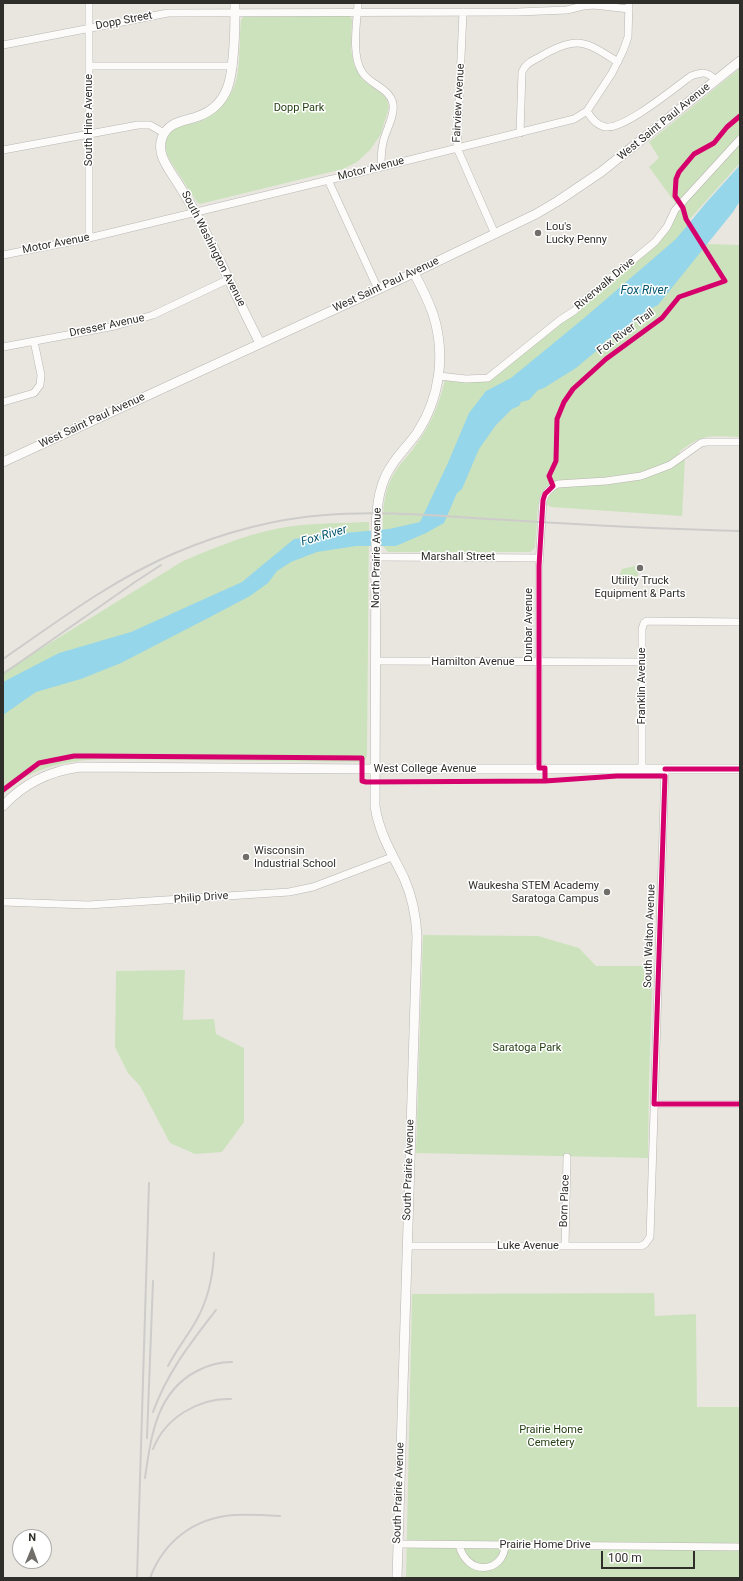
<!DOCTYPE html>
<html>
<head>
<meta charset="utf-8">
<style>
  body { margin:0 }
  #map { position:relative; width:743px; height:1581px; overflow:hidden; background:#e9e6e0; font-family:Roboto,sans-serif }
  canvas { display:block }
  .frame { position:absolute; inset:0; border:4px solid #302e2a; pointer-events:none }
  .north { position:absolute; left:12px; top:1529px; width:40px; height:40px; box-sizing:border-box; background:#fff; border:1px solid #acabaa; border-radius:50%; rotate:1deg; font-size:11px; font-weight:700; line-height:16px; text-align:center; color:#302e2a }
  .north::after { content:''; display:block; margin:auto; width:14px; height:18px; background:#716e6a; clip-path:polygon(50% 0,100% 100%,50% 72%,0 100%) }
  .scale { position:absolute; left:601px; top:1551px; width:94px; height:18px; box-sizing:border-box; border:2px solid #302e2a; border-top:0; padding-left:5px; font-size:12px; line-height:14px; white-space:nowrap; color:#302e2a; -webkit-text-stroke:3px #fff; paint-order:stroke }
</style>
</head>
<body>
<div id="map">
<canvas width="743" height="1581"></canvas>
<div class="frame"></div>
<div class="north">N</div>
<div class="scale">100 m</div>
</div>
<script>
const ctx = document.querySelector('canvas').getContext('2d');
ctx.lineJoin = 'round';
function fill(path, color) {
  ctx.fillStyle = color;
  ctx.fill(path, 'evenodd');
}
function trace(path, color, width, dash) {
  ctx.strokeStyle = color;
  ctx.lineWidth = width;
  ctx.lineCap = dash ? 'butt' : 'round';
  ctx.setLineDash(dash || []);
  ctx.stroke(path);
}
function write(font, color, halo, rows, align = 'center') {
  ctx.font = font + ' Roboto,sans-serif';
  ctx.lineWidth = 3;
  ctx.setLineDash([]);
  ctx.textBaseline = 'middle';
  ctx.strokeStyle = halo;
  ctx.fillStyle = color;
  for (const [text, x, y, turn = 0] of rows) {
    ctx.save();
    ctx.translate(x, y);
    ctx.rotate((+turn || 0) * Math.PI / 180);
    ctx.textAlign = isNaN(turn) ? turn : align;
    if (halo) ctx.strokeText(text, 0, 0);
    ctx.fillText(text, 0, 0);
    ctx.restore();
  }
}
const green = new Path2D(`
  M244,16H349L352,19L351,49L354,65L362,79L386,97L389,107L381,134L370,150L357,162L343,169L200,204L197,202L169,159C166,153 165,147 166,141C170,123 191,126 203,120C216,113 226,102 233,89C241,74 239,38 241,20Z
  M740,68V163L689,220L707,244L740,245V437C711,436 703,433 679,452L685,459L682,516L551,507L547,505L538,504L535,548L530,552H388L383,546C383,523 381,498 392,477C398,466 406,458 413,449C429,428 439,406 445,380L475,382L486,381L565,319L578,312L586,302L643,256L679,208L649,167L659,158L649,142Z
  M369,522L367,756L365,760L360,762L107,759C68,760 31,766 3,795V672L183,561C218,546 255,531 293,526C318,523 344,523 369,522Z
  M635,566L638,569V579L635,582H625V579H621L620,573L622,569Z
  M423,935L538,936L579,948L596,966H653L649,1079L648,1158L416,1153Z
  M185,970L183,1020L214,1019L216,1034L244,1048V1122L222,1152L195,1154L170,1143L140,1086L128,1073L115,1047L116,971Z
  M654,1293L655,1316L696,1314L697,1407H740V1578H406L412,1294Z`);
const water = new Path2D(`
  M740,165V201L733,212L658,305L648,310L615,336L606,340L601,347L576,368L544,388L538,390L529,400L521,402L519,406L512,409L496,425L479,449L462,489L457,493L444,523L426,533L396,546H356L317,552L291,562L277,571L268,583L250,596L212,616L121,663L81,679L36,692L3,715V682L59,653L131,632L242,582L294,539L333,534L389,529L420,522L447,465L469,413L486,391L511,378L583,319L676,239L705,204Z`);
const street = new Path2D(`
  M358,3C357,23 351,55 362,72C370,85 390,88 393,104C395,117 385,131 383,143C381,151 381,159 381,167
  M463,12L457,148L495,234
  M3,45L168,13L518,12L567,10L583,6L594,5L629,9
  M89,66H233
  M587,111C591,118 597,126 606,127C625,129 673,89 691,76C703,72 706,71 716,80
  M520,133L522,72C526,62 535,60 543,55C579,35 586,42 618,62
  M3,150L138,125H150L164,133
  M328,180L378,289
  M89,238V3
  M3,255L89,238L337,178L574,119L587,111L612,73L623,51L628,37L629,3
  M3,347L115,326L153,315L229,279
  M439,376L466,379L488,378L560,320L574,311L586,299L655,242L667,227L675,210L740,139
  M3,402L34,393L40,385L41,375L34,341
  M376,557L540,558
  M375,661L642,662
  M539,768V566L543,500C546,492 550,487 558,484L606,481L641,476L670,465L701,443L706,442H740
  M642,768V629L644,623L647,621L740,622
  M3,902L88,905L289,892L313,887L392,857
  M654,1104H740
  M407,1246H641L645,1244L650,1237L665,769
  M565,1246L567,1157
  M398,1544L740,1547
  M459,1545C467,1577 504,1573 505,1545`);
const secondary = new Path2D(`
  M235,3C235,17 235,31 234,45C232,74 231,104 199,116C184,122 168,121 162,138C156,154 169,169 177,182C210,233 232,290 260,343
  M3,462L405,277L536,214L558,201L601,172L740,61
  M3,806C24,783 50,771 80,767L374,769H740
  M397,1578L417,936C416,916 412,896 404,878C392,854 379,833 375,806L376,528C377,504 379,482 394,462C401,452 410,443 417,433C440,398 446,354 433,314C428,300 421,286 414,273`);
const rail = new Path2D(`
  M3,659C58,621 112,580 175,553C222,533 273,519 325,515C385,510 447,517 507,520C585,525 662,529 740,531
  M3,674L135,582L161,565
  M168,1366C176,1350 187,1337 196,1321C208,1300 213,1277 214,1253
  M153,1412C168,1371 190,1344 216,1310
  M147,1438L153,1281
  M153,1449C165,1418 198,1398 231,1399
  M145,1478C151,1437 156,1392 197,1371C208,1365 219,1362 232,1362
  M137,1578L149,1183
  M150,1578C164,1541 194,1518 234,1515C249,1514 265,1515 280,1516`);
const cycleway = new Path2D(`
  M665,769H740
  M545,781V768H539V566L543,500L545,494L553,486L549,476L556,461L557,419L564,402L573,389L606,359L662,318L679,297L725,281L686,219L683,208L675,196L676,179L679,172L694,154L714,143L727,127L740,116
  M3,790L39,763L74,756H90L362,758V781L366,782L545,781L617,776H665L654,1104H740`);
const markers = [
  [538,233,4,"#716e6a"],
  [640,568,4,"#716e6a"],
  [246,857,4,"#716e6a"],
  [607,892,4,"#716e6a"]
];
const streetNames = [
  ["Dopp Street",124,21,-11],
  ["Fairview Avenue",459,103,-87],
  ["South Hine Avenue",89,120,-90],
  ["West Saint Paul Avenue",664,122,-39],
  ["Motor Avenue",371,169,-14],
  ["Motor Avenue",56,244,-11],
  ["South Washington Avenue",213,249,63],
  ["Riverwalk Drive",605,284,-40],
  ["West Saint Paul Avenue",386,285,-25],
  ["Dresser Avenue",107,326,-12],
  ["Fox River Trail",626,332,-37],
  ["West Saint Paul Avenue",92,421,-25],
  ["Marshall Street",458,557],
  ["North Prairie Avenue",377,558,-89],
  ["Dunbar Avenue",529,625,-90],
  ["Hamilton Avenue",473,662],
  ["Franklin Avenue",642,686,-90],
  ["West College Avenue",425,769],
  ["Philip Drive",201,898,-4],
  ["South Walton Avenue",650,936,-88],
  ["South Prairie Avenue",409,1170,-88],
  ["Born Place",565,1201,-88],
  ["Luke Avenue",528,1246],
  ["South Prairie Avenue",399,1493,-88],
  ["Prairie Home Drive",545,1545]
];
const parkNames = [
  ["Dopp Park",299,108],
  ["Saratoga Park",527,1048],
  ["Prairie Home",551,1430],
  ["Cemetery",551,1443]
];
const poiNames = [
  ["Lou's",546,227],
  ["Lucky Penny",546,240],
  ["Utility Truck",640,581,"center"],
  ["Equipment & Parts",640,594,"center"],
  ["Wisconsin",254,851],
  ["Industrial School",254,864],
  ["Waukesha STEM Academy",599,886,"right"],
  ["Saratoga Campus",599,899,"right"]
];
const waterNames = [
  ["Fox River",644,291],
  ["Fox River",324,536,-16]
];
fill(green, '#cce2bc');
fill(water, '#96d6ea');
trace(street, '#b8b6b1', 8);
trace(secondary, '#b8b6b1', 10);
trace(street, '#fcfbfa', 7);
trace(secondary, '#fcfbfa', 9);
trace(rail, '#cdccca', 2);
trace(cycleway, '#d6006c', 5);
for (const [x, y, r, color] of markers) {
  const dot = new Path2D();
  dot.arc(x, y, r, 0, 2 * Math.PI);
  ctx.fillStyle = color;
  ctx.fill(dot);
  trace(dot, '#fff', 1.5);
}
write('11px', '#302e2a', '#fff', streetNames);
write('11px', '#254013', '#fff', parkNames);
write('11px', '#302e2a', '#fff', poiNames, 'left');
write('italic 12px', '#05576c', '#fff', waterNames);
</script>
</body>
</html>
